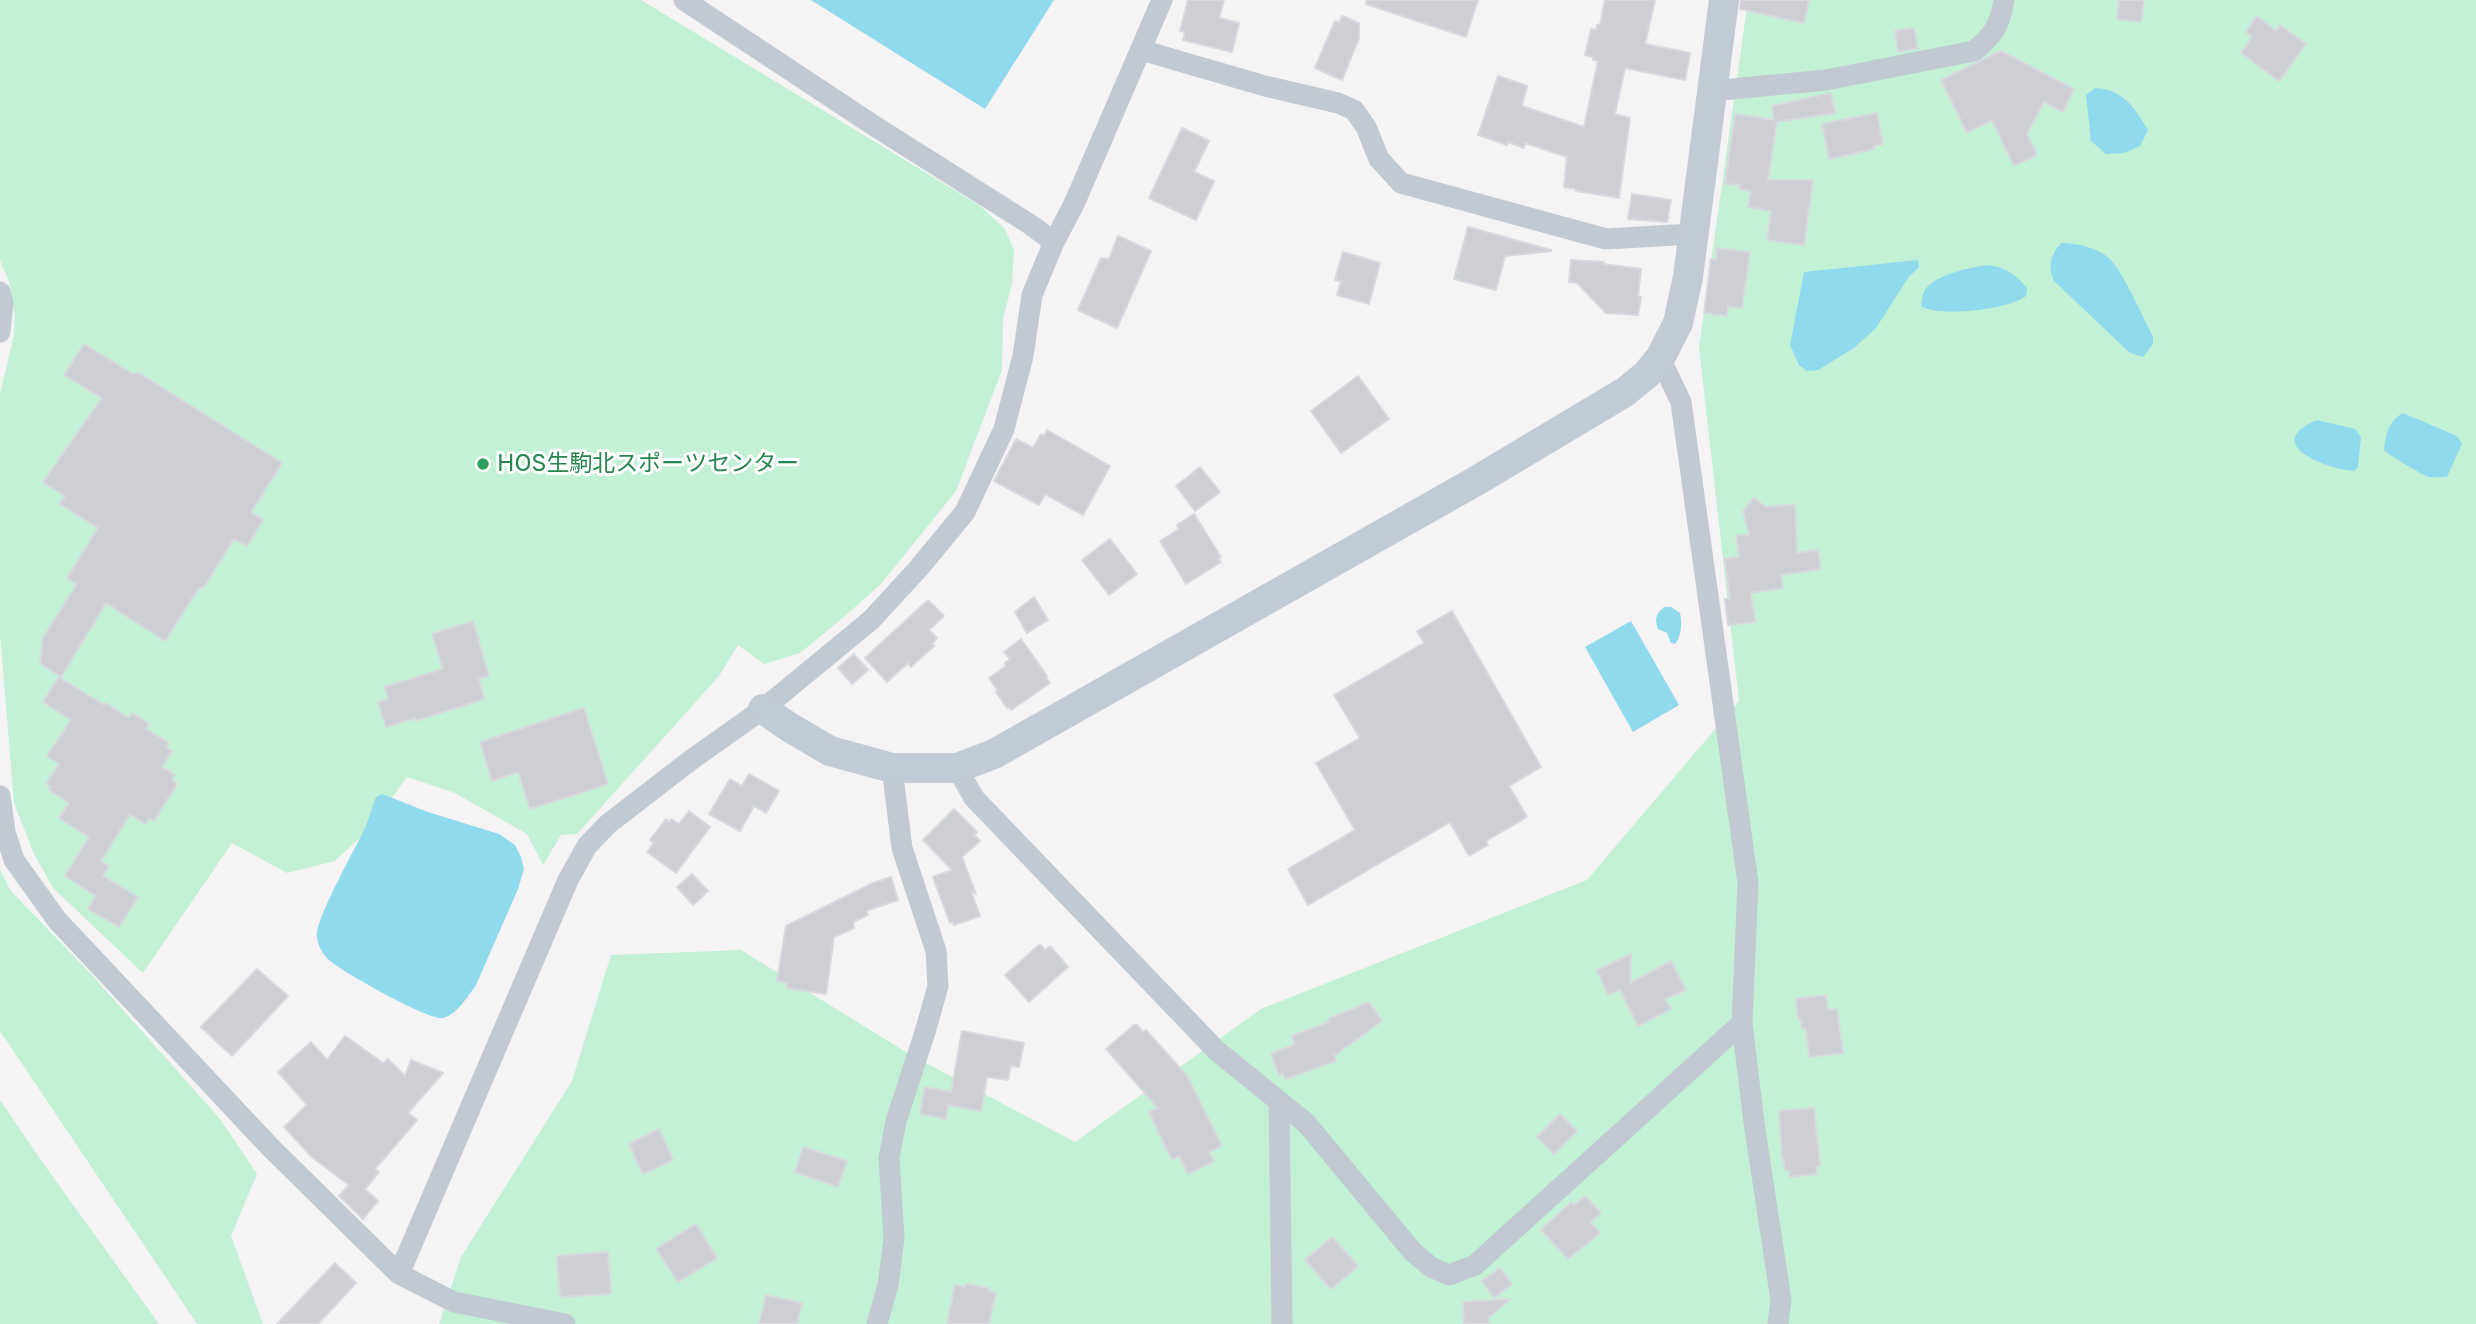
<!DOCTYPE html>
<html>
<head>
<meta charset="utf-8">
<style>
  body { margin:0 }
  canvas { display:block; background:#f5f3f3 }
</style>
</head>
<body>
<canvas width="2476" height="1324"></canvas>
<script>
const ctx = document.querySelector('canvas').getContext('2d');
ctx.lineJoin = 'round';
function fill(path, color) {
  ctx.fillStyle = color;
  ctx.fill(path, 'evenodd');
}
function trace(path, color, width, dash) {
  ctx.strokeStyle = color;
  ctx.lineWidth = width;
  ctx.lineCap = dash ? 'butt' : 'round';
  ctx.setLineDash(dash || []);
  ctx.stroke(path);
}
function write(font, color, halo, rows, align = 'center') {
  ctx.font = font + ' "Golos Text","Noto Sans JP",sans-serif';
  ctx.lineWidth = 6;
  ctx.setLineDash([]);
  ctx.textBaseline = 'middle';
  ctx.strokeStyle = halo;
  ctx.fillStyle = color;
  for (const [text, x, y, turn = 0] of rows) {
    ctx.save();
    ctx.translate(x, y);
    ctx.rotate((+turn || 0) * Math.PI / 180);
    ctx.textAlign = isNaN(turn) ? turn : align;
    if (halo) ctx.strokeText(text, 0, 0);
    ctx.fillText(text, 0, 0);
    ctx.restore();
  }
}
const green = new Path2D(`
  M0,0H641L979,205L1005,229L1014,250L1012,284L1003,319L1002,370L956,491L881,584L845,616L800,653L764,664L738,645L719,676L577,834L561,835L543,865L527,834L455,793L407,777L370,828L335,861L287,873L232,843L143,973L54,889L34,854L14,803L0,634V394L14,335L15,315L9,282L0,260Z
  M1748,0H2476V1324H439L461,1257L572,1081L611,955L741,950L909,1054L1075,1142L1261,1009L1587,880L1739,701L1699,347Z
  M0,870L11,891L90,973L220,1119L257,1174L231,1236L263,1324H197L0,1031Z
  M0,1100L43,1163L159,1324H0Z`);
const water = new Path2D(`
  M811,0H1054L985,109Z
  M2095,88C2123,89 2135,108 2148,130L2140,146L2124,153L2106,154L2091,141L2086,95Z
  M2061,243C2075,243 2098,248 2109,258C2124,273 2142,316 2153,336V344L2143,357L2130,353L2054,281C2048,265 2050,257 2061,243Z
  M1918,260L1919,267L1908,278L1876,328L1854,348L1818,370L1807,371L1799,365L1790,345L1804,272Z
  M1987,265C2006,267 2015,274 2027,288L2026,296C2011,309 1938,318 1921,306C1922,301 1922,295 1925,290C1934,275 1971,267 1987,265Z
  M2403,413L2457,436L2462,444L2447,477C2442,477 2435,478 2429,477C2424,476 2387,454 2384,450C2386,435 2388,421 2403,413Z
  M2317,420L2355,429L2361,437L2358,467L2354,471C2327,469 2260,444 2317,420Z
  M1664,607H1671L1680,613C1682,622 1682,636 1675,644L1671,643L1667,633L1658,629C1654,619 1656,614 1664,607Z
  M1631,621L1679,705L1633,732L1585,647Z
  M382,794L428,812L499,834L515,845L521,857L524,869L518,889L476,985C468,996 456,1016 442,1018C428,1020 340,971 328,959C322,953 317,944 317,936C315,920 356,847 365,828C369,818 372,808 376,797Z`);
const building = new Path2D(`
  M1188,0H1224L1219,18L1239,23L1232,52L1183,40L1185,32L1180,31Z
  M1367,0H1478L1466,37L1366,4Z
  M1605,0H1655L1645,44L1690,53L1685,80L1625,68L1615,114L1630,118L1619,198L1576,191V189L1564,187L1567,157L1525,143L1524,148L1508,142L1507,145L1478,135L1498,76L1527,86L1522,106L1584,127L1598,61L1593,60V57L1585,55L1591,29L1596,30L1597,25H1600Z
  M1741,0H1809L1804,23L1740,9Z
  M2119,0H2144L2141,22L2117,19Z
  M1342,16L1359,23V38L1342,80L1315,68L1335,21L1339,23Z
  M2257,16L2276,31L2280,25L2306,44L2279,81L2241,53L2252,37L2246,32Z
  M1914,28L1918,48L1898,52L1895,31Z
  M2001,51L2074,89L2063,112L2044,102L2027,134L2037,155L2014,166L1992,120L1967,133L1941,80Z
  M1831,93L1835,113L1777,122L1768,180H1813L1804,245L1767,240L1771,211L1748,207L1751,191L1739,189L1740,185L1725,184L1735,114L1774,120L1772,106Z
  M1877,113L1883,144L1874,146V149L1829,159L1822,124Z
  M1182,128L1209,141L1194,172L1214,181L1196,220L1149,198Z
  M1632,194L1671,200L1667,222L1628,219Z
  M1468,227L1551,250V251L1505,256L1496,290L1454,279Z
  M1118,236L1151,251L1117,328L1078,310L1101,258L1109,259Z
  M1717,248L1750,252L1742,308L1728,306L1727,316L1704,313L1711,259L1716,260Z
  M1343,252L1380,263L1369,304L1337,295L1341,281L1335,280Z
  M1571,260L1604,262L1603,264L1641,269L1638,296L1641,297L1638,315L1606,313L1577,283L1569,282Z
  M84,344L133,374L139,373L282,463L251,512L263,520L247,546L234,539L204,587L198,589L165,641L106,603L61,677L40,663L43,638L77,584L67,578L98,528L60,504L65,496L43,482L102,398L64,375Z
  M1358,376L1389,419L1341,453L1311,411Z
  M1047,430L1110,466L1083,515L1045,494L1039,505L994,481L1016,439L1033,448L1041,434L1044,436Z
  M1200,467L1220,492L1195,511L1176,486Z
  M1754,498L1766,507L1795,504L1797,553L1818,550L1821,569L1781,575L1783,588L1751,593L1755,622L1728,625L1725,599H1730L1725,559L1739,557L1736,535H1749L1743,511Z
  M1194,514L1221,557L1218,559L1221,562L1186,584L1160,541L1179,529L1177,525Z
  M1110,539L1137,574L1109,595L1082,560Z
  M1034,597L1048,620L1027,633L1015,612Z
  M928,600L944,616L929,630L937,638L932,644L934,646L911,667L908,663L887,682L865,658Z
  M1452,611L1541,767L1509,786L1527,817L1486,841L1488,845L1469,856L1450,822L1308,905L1288,869L1355,830L1316,763L1360,738L1334,695L1424,643L1417,631Z
  M473,621L489,676L479,679L484,699L415,721V718L386,727L378,702L388,699L385,687L443,669L432,634Z
  M1021,639L1047,676L1046,677L1050,683L1011,710L1009,707L1007,708L996,692L998,691L989,678L1006,666L1005,663L1010,659L1004,652Z
  M854,654L868,670L852,684L838,668Z
  M59,677L104,705L105,703L129,718L132,713L149,724L146,729L169,743L166,747L172,751L162,767L175,775L172,779L177,784L154,821L150,818L145,824L130,814L101,861L109,866L103,876L138,897L119,927L88,909L96,896L65,876L89,837L59,818L69,803L49,790L51,787L46,784L59,764L47,756L71,720L43,702Z
  M584,708L608,784L530,809L518,772L492,781L480,742Z
  M749,774L779,791L766,813L754,806L740,831L709,814L730,779L742,786Z
  M954,809L977,832L974,835L980,841L962,857L976,894L971,891L980,916L954,925L952,922L950,923L933,877L952,870L923,840Z
  M689,811L710,827L676,873L647,852L654,843L650,840L666,819L669,822L671,819L679,824Z
  M692,874L708,891L693,905L677,887Z
  M891,877L898,900L866,911L868,915L853,922L854,928L834,937L826,994L787,988V983L777,981L786,926L871,884Z
  M1040,944L1045,950L1050,946L1068,967L1029,1002L1005,975Z
  M1631,954L1630,983L1671,961L1686,990L1665,999L1671,1009L1638,1026L1620,990L1608,995L1597,970Z
  M257,969L288,996L232,1056L201,1027Z
  M1826,995L1828,1010L1837,1009L1843,1053L1809,1057L1806,1029H1802L1801,1019H1798L1796,999Z
  M1369,1002L1382,1021L1334,1056L1336,1061L1285,1079L1283,1074L1279,1075L1271,1054L1295,1044L1292,1036L1329,1022L1328,1019Z
  M1134,1025H1137L1143,1032L1146,1030L1187,1076L1222,1146L1209,1152L1214,1161L1188,1174L1179,1156L1172,1160L1149,1112L1158,1108L1106,1049Z
  M962,1031L1024,1043L1019,1067L1011,1066L1008,1080L987,1077L981,1111L948,1105L946,1119L920,1114L925,1087L951,1092Z
  M345,1036L383,1063L388,1059L405,1076L411,1060L443,1073L408,1113L417,1120L375,1169L379,1172L365,1189L378,1201L363,1219L339,1196L349,1185L312,1157L284,1127L307,1105L278,1072L311,1042L327,1060Z
  M1814,1108L1820,1166H1816L1817,1174L1790,1177L1789,1170H1785L1782,1154L1779,1111Z
  M1560,1114L1577,1131L1554,1154L1537,1137Z
  M659,1129L673,1160L643,1174L629,1144Z
  M803,1147L847,1161L838,1187L795,1172Z
  M1585,1196L1601,1213L1590,1222L1600,1233L1568,1259L1541,1230L1571,1202L1574,1205Z
  M696,1224L717,1258L678,1282L656,1249Z
  M1332,1237L1358,1266L1331,1289L1305,1260Z
  M608,1252L611,1294L560,1297L557,1256Z
  M335,1263L356,1283L318,1324H277Z
  M1500,1268L1512,1284L1494,1298L1482,1281Z
  M966,1284L989,1288L988,1291L996,1293L989,1324H947L955,1285L965,1287Z
  M766,1295L802,1303L797,1324H759Z
  M1511,1299L1488,1318L1489,1324H1464L1463,1302Z`);
const street = new Path2D(`
  M684,0L873,125L1031,225L1054,242
  M1141,50L1265,86L1338,103L1354,110L1366,127L1379,159L1401,183L1606,239L1692,234
  M1711,91L1826,80L1974,51C1994,35 2000,25 2004,0
  M0,292L3,303L0,332
  M1660,358L1681,402L1748,883L1742,1023L1754,1123L1781,1300L1778,1324
  M957,768L974,798L1217,1051L1306,1123L1413,1252L1431,1267L1449,1275L1475,1265L1742,1023
  M0,796L5,832L14,860L57,920L271,1148L399,1274L454,1302L565,1324
  M1279,1101L1282,1324
  M399,1274L568,880L587,846L608,824L691,760L763,709L871,620L918,569L965,512L1004,429L1023,356L1032,295L1054,242L1074,204L1162,0
  M877,1324L888,1285L894,1238L889,1158L896,1121L926,1029L938,986L936,951L902,848L892,768`);
const secondary = new Path2D(`
  M763,709L789,727L830,751L892,768H957L994,754L1476,481L1625,392L1647,374L1660,358L1678,323L1688,277L1724,0`);
const markers = [
  [483,464,7,"#2e9e5b"]
];
const leisureNames = [
  ["HOS生駒北スポーツセンター",497,464]
];
fill(green, '#c3f1d5');
fill(water, '#90daee');
fill(building, '#cdcfd5');
trace(building, '#d7d9de', 2);
trace(street, '#c1cad2', 21);
trace(secondary, '#c1cbd6', 30);
for (const [x, y, r, color] of markers) {
  const dot = new Path2D();
  dot.arc(x, y, r, 0, 2 * Math.PI);
  ctx.fillStyle = color;
  ctx.fill(dot);
  trace(dot, '#fff', 2.5);
}
write('23px', '#27864d', '#fff', leisureNames, 'left');
</script>
</body>
</html>
